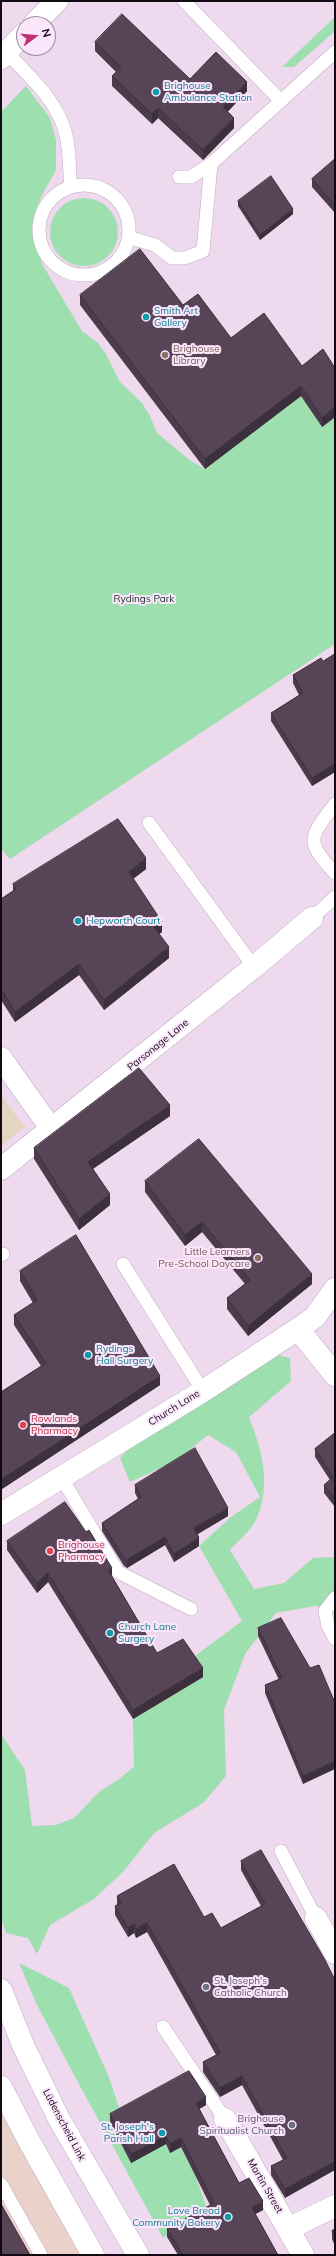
<!DOCTYPE html>
<html>
<head>
<meta charset="utf-8">
<style>
  body { margin:0 }
  #map { position:relative; width:336px; height:2256px; overflow:hidden; background:#eed9ee; font-family:Mulish,sans-serif }
  canvas { display:block }
  .frame { position:absolute; inset:0; border:2px solid #110a11; pointer-events:none }
  .north { position:absolute; left:16px; top:16px; width:40px; height:40px; box-sizing:border-box; background:#fbe6fc; border:1px solid #9d8e9e; border-radius:50%; rotate:74deg; font-size:11px; font-weight:700; line-height:16px; text-align:center; color:#110a11 }
  .north::after { content:''; display:block; margin:auto; width:14px; height:18px; background:#bc3370; clip-path:polygon(50% 0,100% 100%,50% 72%,0 100%) }
</style>
</head>
<body>
<div id="map">
<canvas width="336" height="2256"></canvas>
<div class="frame"></div>
<div class="north">N</div>
</div>
<script>
const ctx = document.querySelector('canvas').getContext('2d');
ctx.lineJoin = 'round';
function fill(path, color) {
  ctx.fillStyle = color;
  ctx.fill(path, 'evenodd');
}
function trace(path, color, width, dash) {
  ctx.strokeStyle = color;
  ctx.lineWidth = width;
  ctx.lineCap = dash ? 'butt' : 'round';
  ctx.setLineDash(dash || []);
  ctx.stroke(path);
}
function write(font, color, halo, rows, align = 'center') {
  ctx.font = font + ' Mulish,sans-serif';
  ctx.lineWidth = 4;
  ctx.setLineDash([]);
  ctx.textBaseline = 'middle';
  ctx.strokeStyle = halo;
  ctx.fillStyle = color;
  for (const [text, x, y, turn = 0] of rows) {
    ctx.save();
    ctx.translate(x, y);
    ctx.rotate((+turn || 0) * Math.PI / 180);
    ctx.textAlign = isNaN(turn) ? turn : align;
    if (halo) ctx.strokeText(text, 0, 0);
    ctx.fillText(text, 0, 0);
    ctx.restore();
  }
}
const commercial = new Path2D(`
  M1,2087L93,2255H1Z`);
const education = new Path2D(`
  M1,1095L25,1127L1,1146Z`);
const green = new Path2D(`
  M335,17V31L294,67H282Z
  M26,86L50,118L56,140V170L42,195L34,216V238L42,264L82,331L98,343L106,354L120,382L142,403L150,416L157,433L191,461L205,469L264,424L298,391L322,427L335,417V644L10,859L1,849V112Z
  M50 232a34 34 0 1 1 68 0a34 34 0 1 1-68 0Z
  M279,1355L290,1358L291,1381L249,1417C262,1450 272,1485 256,1520C251,1530 238,1541 230,1550L254,1589L284,1583L313,1558L335,1557V1609L315,1606L276,1613L245,1654L224,1710L226,1776L203,1803L154,1833L124,1871L94,1899L50,1925L37,1954L28,1938L6,1933L1,1918V1734L25,1770L32,1826L56,1825L74,1818L100,1791L118,1780L134,1767L133,1719L202,1677L191,1659L242,1621L199,1546L231,1517L260,1497L236,1452L208,1435L176,1461L130,1482L120,1458L131,1446L179,1418L235,1378Z
  M19,1963L69,1988L108,2075L122,2116L131,2162L166,2144L170,2153L181,2147L194,2172L208,2211L163,2238L74,2075L36,2003Z`);
const lane = new Path2D(`
  M184,1L280,100
  M6,52C29,76 58,101 66,135C70,151 69,170 71,187
  M179,177H191L211,164L335,52
  M39 230a45 45 0 1 1 90 0a45 45 0 1 1-90 0Z
  M128,237L155,245L172,258H185L203,251L211,164
  M335,804C309,838 305,841 335,873
  M149,823L254,967
  M312,918L335,897
  M1,1255L3,1254
  M123,1264L203,1391
  M61,1477L118,1572L191,1609
  M335,1598L325,1611L328,1626L335,1639
  M281,1851L316,1918
  M163,2027L225,2119
  M1,2184L41,2255`);
const street = new Path2D(`
  M1,1058L52,1130
  M1,1169L254,967L312,918
  M298,1329L335,1375
  M1,1514L203,1391L298,1329L315,1317L335,1289
  M316,1918L335,1953
  M225,2119L303,2255
  M290,2228L335,2206`);
const primary = new Path2D(`
  M34,24L57,1
  M1,58L24,34
  M1,1990L23,2045L59,2119L138,2255
  M1,2087L29,2141L93,2255`);
const wall = new Path2D(`
  M95,42L190,79L247,91L227,112L234,128L203,160L158,118L152,124L112,86V76L116,72L95,51Z
  M335,159V213L312,187V179Z
  M238,201L293,214L260,240L238,206Z
  M80,295L183,305L231,338L302,366L335,368V417L322,427L301,396L205,469L80,305Z
  M335,654V772L312,786L271,721V713L299,695L293,683V675L323,661Z
  M146,869L133,879L162,932L159,934L169,958L104,1010L79,975L15,1022L1,1000V899L13,891V884Z
  M170,1116L93,1169L110,1205L79,1230L34,1159V1148Z
  M145,1181L312,1284L248,1336L227,1309V1298L245,1284L202,1232L185,1246L145,1192Z
  M20,1271L160,1385L2,1489L1,1488V1392L41,1366L14,1325V1315L33,1303L20,1281Z
  M335,1433V1507L324,1493V1485L330,1480L315,1457V1449Z
  M135,1485L228,1516L198,1534L199,1546L174,1562L165,1545L127,1568L124,1566L102,1531V1523L138,1499L135,1493Z
  M7,1541L112,1576L157,1653L203,1677L133,1719L48,1582L37,1593L7,1550Z
  M258,1628L310,1668L303,1784L265,1693V1685L279,1680L258,1636Z
  M241,1861L325,1960L285,2198L271,2175V2166L283,2160L242,2085L220,2097L203,2072V2062L216,2055L147,1932L136,1938L134,1933L128,1937L115,1915V1906L117,1905V1896L204,1917L221,1928L261,1906L241,1870Z
  M206,2105L199,2109L239,2183L263,2210L255,2214L278,2255H178L167,2237V2229L210,2205L181,2147L170,2153L166,2144L131,2163L110,2122V2114Z
  M335,2229V2246L332,2239V2231Z`);
const shadedWall = new Path2D(`
  M247,82V91L223,117V107Z
  M158,108V118L152,124V114Z
  M234,118V128L203,160V150Z
  M293,209V214L260,240V235Z
  M301,386V396L205,469V459Z
  M335,407V417L322,427V418Z
  M335,764V772L312,786V778Z
  M146,858V869L129,882V872Z
  M162,922V932L154,938V927Z
  M169,947V958L104,1010V1000Z
  M79,964V975L15,1022V1012Z
  M170,1105V1116L88,1172V1162Z
  M110,1194V1205L79,1230V1219Z
  M202,1222V1232L185,1246V1235Z
  M312,1274V1284L248,1336V1326Z
  M160,1376V1385L2,1489V1479Z
  M228,1508V1516L194,1536V1528Z
  M165,1537V1545L127,1568V1560Z
  M199,1538V1546L174,1562V1554Z
  M112,1568V1577L108,1570Z
  M48,1573V1582L37,1593V1583Z
  M203,1668V1677L133,1719V1710Z
  M335,1761V1769L303,1784V1776Z
  M147,1923V1932L136,1938V1929Z
  M134,1924V1933L128,1937V1928Z
  M242,2076V2085L220,2097V2088Z
  M206,2097V2105L196,2111V2103Z
  M166,2136V2144L131,2163V2154Z
  M181,2138V2147L170,2153V2144Z
  M335,2161V2170L285,2198V2189Z
  M263,2201V2210L252,2216V2208Z`);
const building = new Path2D(`
  M122,14L190,79L216,52L247,82L223,107L234,118L203,150L158,108L152,114L112,76L121,67L95,42Z
  M335,159V205L312,179Z
  M271,176L293,209L260,235L238,201Z
  M140,249L183,305L198,294L231,338L264,313L302,366L323,349L335,368V407L322,418L301,386L205,459L80,295Z
  M335,654V764L312,778L271,713L303,693L293,675L321,658L323,661Z
  M118,819L146,858L129,872L162,922L154,927L169,947L104,1000L79,964L15,1012L1,989V899L16,889L13,884Z
  M139,1068L170,1105L88,1162L110,1194L79,1219L34,1148Z
  M199,1139L312,1274L248,1326L227,1298L250,1280L202,1222L185,1235L145,1181Z
  M76,1235L160,1376L2,1479L1,1478V1392L46,1363L14,1315L37,1300L20,1271Z
  M335,1433V1499L324,1485L333,1477L315,1449Z
  M195,1448L228,1508L194,1528L199,1538L174,1554L165,1537L127,1560L124,1558L102,1523L141,1497L135,1485Z
  M65,1502L86,1532L89,1530L112,1568L108,1570L157,1653L183,1639L203,1668L133,1710L48,1573L37,1583L7,1541Z
  M281,1618L310,1668L319,1665L335,1703V1761L303,1776L265,1685L282,1678L258,1628Z
  M261,1850L325,1960L335,1980V2161L285,2189L271,2166L287,2158L242,2076L220,2088L203,2062L220,2053L147,1923L136,1929L134,1924L128,1928L115,1906L121,1903L117,1896L174,1864L204,1917L212,1913L221,1928L265,1904L241,1861Z
  M189,2071L206,2097L196,2103L239,2183L249,2178L263,2201L252,2208L278,2255H183L167,2229L214,2203L181,2138L170,2144L166,2136L131,2154L110,2114Z
  M1,2204L30,2255H1Z
  M335,2229V2238L332,2231Z`);
const markers = [
  [156,92,4,"#0f9aa8"],
  [146,317,4,"#0f9aa8"],
  [165,355,4,"#8d6e63"],
  [78,921,4,"#0f9aa8"],
  [258,1258,4,"#8d6e63"],
  [88,1355,4,"#0f9aa8"],
  [23,1425,4,"#e0444e"],
  [50,1551,4,"#e0444e"],
  [110,1633,4,"#0f9aa8"],
  [206,1987,4,"#6b7280"],
  [292,2125,4,"#6b7280"],
  [162,2133,4,"#0f9aa8"],
  [228,2217,4,"#0f9aa8"]
];
const cultureNames = [
  ["Brighouse",164,86],
  ["Ambulance Station",164,98],
  ["Smith Art",154,311],
  ["Gallery",154,323],
  ["Hepworth Court",86,921],
  ["Rydings",96,1349],
  ["Hall Surgery",96,1361],
  ["Church Lane",118,1627],
  ["Surgery",118,1639],
  ["St, Joseph's",154,2127,"right"],
  ["Parish Hall",154,2139,"right"],
  ["Love Bread",220,2211,"right"],
  ["Community Bakery",220,2223,"right"]
];
const educationNames = [
  ["Brighouse",173,349],
  ["Library",173,361],
  ["Little Learners",250,1252,"right"],
  ["Pre-School Daycare",250,1264,"right"]
];
const parkNames = [
  ["Rydings Park",144,599]
];
const streetNames = [
  ["Parsonage Lane",158,1045,-39],
  ["Church Lane",174,1408,-32],
  ["Lüdenscheid Link",64,2125,62],
  ["Martin Street",265,2186,60]
];
const healthNames = [
  ["Rowlands",31,1419],
  ["Pharmacy",31,1431],
  ["Brighouse",58,1545],
  ["Pharmacy",58,1557]
];
const worshipNames = [
  ["St. Joseph's",214,1981],
  ["Catholic Church",214,1993],
  ["Brighouse",284,2119,"right"],
  ["Spiritualist Church",284,2131,"right"]
];
fill(commercial, '#ead1c9');
fill(education, '#e5d4c2');
fill(green, '#9edfb0');
trace(lane, '#c0acc0', 14);
trace(street, '#c0acc0', 23);
trace(primary, '#c0acc0', 23);
trace(lane, '#fff', 13);
trace(street, '#fff', 22);
trace(primary, '#fff', 22);
fill(wall, '#4b3b4b');
fill(shadedWall, '#3d303d');
fill(building, '#574557');
trace(building, '#3d303d', 1);
for (const [x, y, r, color] of markers) {
  const dot = new Path2D();
  dot.arc(x, y, r, 0, 2 * Math.PI);
  ctx.fillStyle = color;
  ctx.fill(dot);
  trace(dot, '#fbe6fc', 1.5);
}
write('10px', '#0d838f', '#fbe6fc', cultureNames, 'left');
write('10px', '#785e54', '#fbe6fc', educationNames, 'left');
write('10px', '#12321d', '#fbe6fc', parkNames);
write('10px', '#110a11', '#fbe6fc', streetNames);
write('10px', '#be3a42', '#fbe6fc', healthNames, 'left');
write('10px', '#5b616d', '#fbe6fc', worshipNames, 'left');
</script>
</body>
</html>
